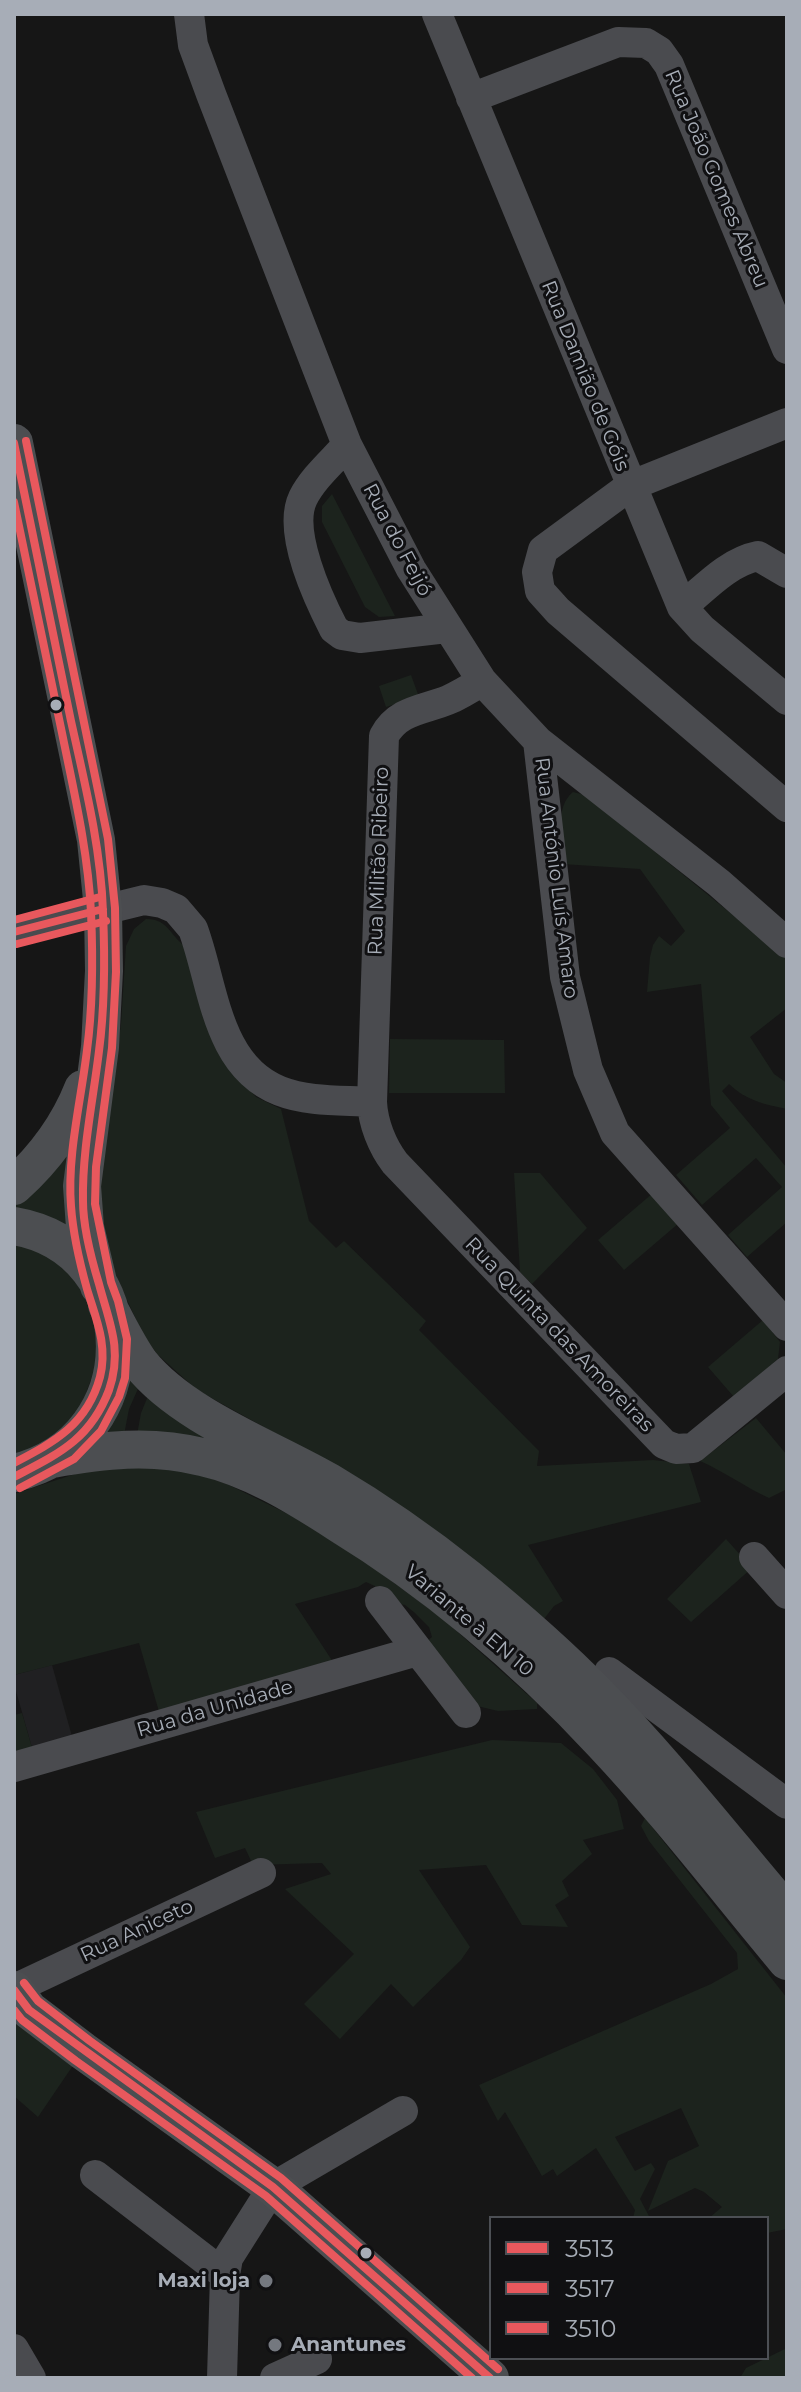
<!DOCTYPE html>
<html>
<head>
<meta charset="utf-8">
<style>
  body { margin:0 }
  #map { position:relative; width:801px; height:2392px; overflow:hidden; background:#161616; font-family:Montserrat,sans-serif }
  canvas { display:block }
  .frame { position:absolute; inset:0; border:16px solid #a7adb7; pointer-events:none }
  .legend { position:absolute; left:489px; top:2216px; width:280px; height:144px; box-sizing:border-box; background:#101012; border:2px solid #4c4f54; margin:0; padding:10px 14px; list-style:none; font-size:24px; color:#a7adb7 }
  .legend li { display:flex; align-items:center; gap:16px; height:40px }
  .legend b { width:40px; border:2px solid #4c4f54 }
</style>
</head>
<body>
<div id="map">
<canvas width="801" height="2392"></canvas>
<div class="frame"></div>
<ul class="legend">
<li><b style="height:10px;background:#e8585d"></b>3513</li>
<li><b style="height:10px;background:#e8585d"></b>3517</li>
<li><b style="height:10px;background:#e8585d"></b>3510</li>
</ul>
</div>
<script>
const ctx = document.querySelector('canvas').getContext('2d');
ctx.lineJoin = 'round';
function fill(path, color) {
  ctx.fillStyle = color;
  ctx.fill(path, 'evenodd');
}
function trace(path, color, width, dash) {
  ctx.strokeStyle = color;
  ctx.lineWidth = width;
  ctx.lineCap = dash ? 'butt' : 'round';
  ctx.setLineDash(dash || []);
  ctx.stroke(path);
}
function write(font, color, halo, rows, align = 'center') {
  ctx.font = font + ' Montserrat,sans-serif';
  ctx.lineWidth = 6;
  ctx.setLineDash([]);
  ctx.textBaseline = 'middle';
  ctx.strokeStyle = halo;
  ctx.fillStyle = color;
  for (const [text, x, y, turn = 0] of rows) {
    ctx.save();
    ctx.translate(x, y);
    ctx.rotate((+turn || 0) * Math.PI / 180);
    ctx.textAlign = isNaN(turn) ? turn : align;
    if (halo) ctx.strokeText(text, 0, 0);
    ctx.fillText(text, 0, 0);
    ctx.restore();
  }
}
const built = new Path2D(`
  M52,1665L73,1740L33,1751L14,1684V1675Z`);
const green = new Path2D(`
  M332,494L395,616L379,617L365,607L322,522V506Z
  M411,675L419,697L386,707L379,686Z
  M573,792L585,795L787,959V1008L750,1037L774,1074L787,1083V1109C764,1104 747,1101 729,1084L722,1091L787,1168V1222L747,1257L728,1235L782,1187L756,1158L702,1205L676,1175L730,1128L711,1105L701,984L647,992L650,957L653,945L659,936L671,946L685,931L640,869L562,864C562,842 554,807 573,792Z
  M146,919C170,919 170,938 187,947L231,1070L256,1097L281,1109L309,1221L336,1248L344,1241L426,1321L419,1330L539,1451L537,1466L653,1460L689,1464L701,1502L528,1545L563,1601L554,1606L544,1619L358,1479L197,1390L157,1354L142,1333L108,1258L97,1204L121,1024L126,946L134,929Z
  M390,1039L504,1040L505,1093H389Z
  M66,1142L77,1236L14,1213V1199Z
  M514,1173H540L587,1228L532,1284L520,1272Z
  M653,1193L679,1223L624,1270L598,1240Z
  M14,1237L29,1241L82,1282L103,1346L75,1424L14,1459Z
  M763,1320L780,1342L778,1359L734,1397L708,1367Z
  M126,1371L141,1382L129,1409L124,1435L100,1432Z
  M150,1391L482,1613L137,1435L141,1413Z
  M756,1418L787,1455V1489L769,1498C745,1487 725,1472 700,1461Z
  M127,1467L176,1470L200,1475L227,1484L290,1515L367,1563L442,1618L537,1703V1709L498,1711L473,1705L425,1643L432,1637L429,1627L415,1613L405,1605L393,1603L377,1587L366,1582L358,1587L295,1604L335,1665L160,1715L139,1643L14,1675V1494L81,1472Z
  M726,1539L752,1568L691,1622L667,1599Z
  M22,1713L33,1751L14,1756V1715Z
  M492,1740L561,1743L593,1769L617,1800L624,1829L583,1840L592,1854L562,1881L569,1896L555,1905L568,1927L522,1925L486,1865L419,1870L470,1947L461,1960L413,2007L391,1984L340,2039L304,2004L354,1954L285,1889L331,1874L322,1863L253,1865L245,1848L215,1858L196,1812Z
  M645,1818L787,1998V2229L767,2233V2218H709L722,2207L704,2192L695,2188L648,2211L668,2161L699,2146L681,2108L615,2137L635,2171L651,2163L655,2169L640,2199L650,2218H633L635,2210L596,2148L557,2176L553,2169L542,2176L505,2112L498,2121L479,2085L711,1984L738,1969L737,1953L649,1841L641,1826Z
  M14,2015L74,2064L38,2117L14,2096Z
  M787,2348V2378H740L746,2368Z`);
const minor = new Path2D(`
  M189,14L193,45L211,94L347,445L411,569L482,681L538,741L719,883L787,943
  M437,14L682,607L702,629L787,700
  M471,98L618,42L646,43L659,51L669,65L787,349
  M787,423L630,486L543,550L537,572L540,591L558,611L787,807
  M347,445C332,462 313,478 303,498C287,531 318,598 334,629L342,635L360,638L447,628
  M682,607C705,588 728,562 758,556L787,573
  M482,681C471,688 460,695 448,700C423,710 398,710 384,736L372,1102C373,1123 382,1146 395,1163L664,1444L676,1449L693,1448L787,1371
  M538,741L565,977L588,1070L615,1133L787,1326
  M14,932L144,900L162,903L176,909L193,929C214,986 216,1066 280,1091C308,1102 342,1100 372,1102
  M754,1557L787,1594
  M380,1601L466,1713
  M609,1672L787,1804
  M14,1767L417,1651
  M14,1989L261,1873
  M95,2175L225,2275
  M14,2349L31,2378
  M222,2378L225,2275L228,2258L273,2187L403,2111
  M275,2378L317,2359`);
const major = new Path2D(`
  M14,443L96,840L103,909L104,971L100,1047L82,1186L85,1227L99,1286
  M14,1186C45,1158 68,1127 83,1089
  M14,1226C148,1249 149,1441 14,1473
  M107,1305C118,1325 127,1345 140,1363C182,1416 270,1448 329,1482C378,1511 425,1544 469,1579C513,1615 556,1652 596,1693C664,1762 724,1839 787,1913
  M52,1459C103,1450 150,1444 202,1457C251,1468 296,1496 338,1523C436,1583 525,1659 603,1743C668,1812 726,1888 787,1961
  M14,1990L29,2010L83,2051L273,2187L490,2378`);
const bus1 = new Path2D(`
  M14,443C33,536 52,629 71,721C85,784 101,848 103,912C105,958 105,1005 99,1051C93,1101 82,1151 83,1201C83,1225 92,1261 99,1284C109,1322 123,1349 109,1390C90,1440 58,1454 14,1477
  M14,932L103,909
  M14,1990L29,2010L273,2187L490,2378`);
const bus2 = new Path2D(`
  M14,502C30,579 46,656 62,733C74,792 88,851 91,912C93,957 93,1005 87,1050C81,1101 67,1155 71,1206C73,1233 80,1264 87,1289C96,1319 108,1345 100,1377C87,1425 54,1442 14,1463
  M17,944L106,921
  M14,2010L22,2020L76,2061L266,2196L472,2378`);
const bus3 = new Path2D(`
  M14,920L100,897
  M20,1488L74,1459L101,1431L119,1397L125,1378L127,1339L118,1301L111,1282L95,1204L96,1167L112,1048L116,972L115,908L108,839L26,441
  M24,1983L38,2001L90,2041L281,2178L498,2369`);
const markers = [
  [56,705,7,"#a7adb7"],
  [366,2253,7,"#a7adb7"],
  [266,2281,8,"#74787f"],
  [275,2345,8,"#74787f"]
];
const streetNames = [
  ["Rua João Gomes Abreu",716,179,67],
  ["Rua Damião de Góis",585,376,68],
  ["Rua do Feijó",397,540,62],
  ["Rua Militão Ribeiro",379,861,-88],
  ["Rua António Luís Amaro",556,878,83],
  ["Rua Quinta das Amoreiras",559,1335,46],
  ["Variante à EN 10",469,1621,40],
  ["Rua da Unidade",215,1709,-16],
  ["Rua Aniceto",137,1931,-25]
];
const poiNames = [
  ["Maxi loja",250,2281],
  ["Anantunes",291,2345,"left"]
];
fill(built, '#202022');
fill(green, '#1c231d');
trace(minor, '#4a4b4f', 30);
trace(major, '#4c4e51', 38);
trace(bus1, '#e8585d', 8);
trace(bus2, '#e8585d', 8);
trace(bus3, '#e8585d', 8);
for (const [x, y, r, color] of markers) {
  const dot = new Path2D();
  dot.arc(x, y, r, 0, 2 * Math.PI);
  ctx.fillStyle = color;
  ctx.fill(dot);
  trace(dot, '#101012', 3);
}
write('20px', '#a7adb7', '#101012', streetNames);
write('bold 20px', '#a7adb7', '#101012', poiNames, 'right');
</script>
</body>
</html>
